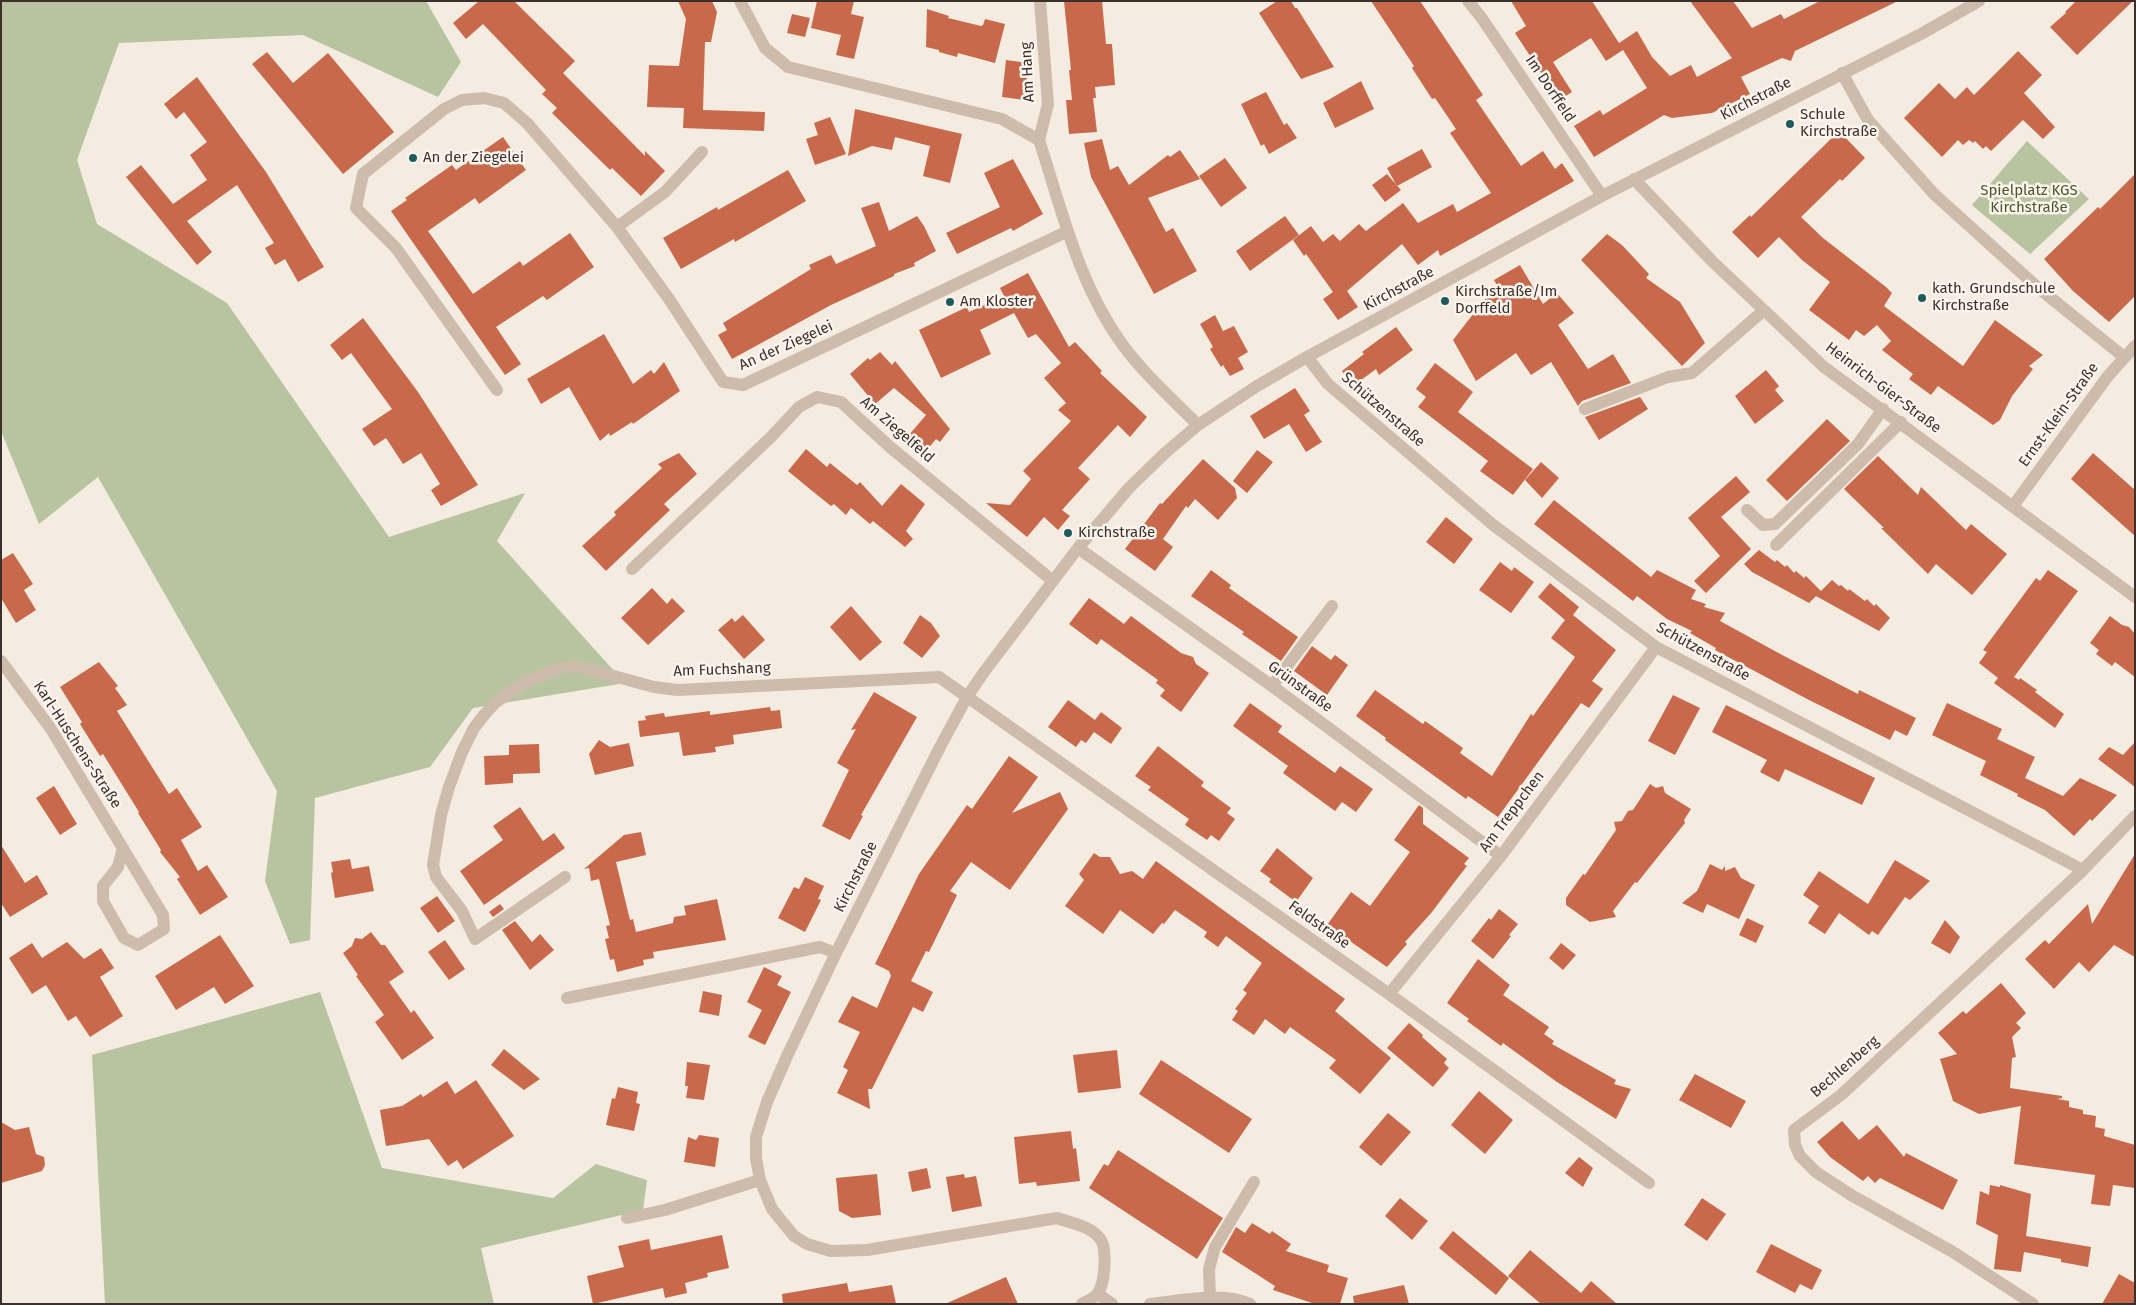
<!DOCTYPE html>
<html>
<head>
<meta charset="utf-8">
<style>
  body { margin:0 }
  #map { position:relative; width:2136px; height:1305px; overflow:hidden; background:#f4ebe1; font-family:"Fira Sans",sans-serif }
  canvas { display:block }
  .frame { position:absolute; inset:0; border:2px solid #3b302b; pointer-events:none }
</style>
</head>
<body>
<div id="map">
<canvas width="2136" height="1305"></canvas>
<div class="frame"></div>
</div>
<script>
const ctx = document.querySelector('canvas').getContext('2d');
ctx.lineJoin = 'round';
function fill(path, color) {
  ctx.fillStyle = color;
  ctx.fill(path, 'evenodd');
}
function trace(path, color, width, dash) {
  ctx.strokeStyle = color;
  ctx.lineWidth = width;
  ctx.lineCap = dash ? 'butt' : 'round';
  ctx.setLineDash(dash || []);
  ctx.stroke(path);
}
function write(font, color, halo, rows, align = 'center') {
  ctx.font = font + ' "Fira Sans",sans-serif';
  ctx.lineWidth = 5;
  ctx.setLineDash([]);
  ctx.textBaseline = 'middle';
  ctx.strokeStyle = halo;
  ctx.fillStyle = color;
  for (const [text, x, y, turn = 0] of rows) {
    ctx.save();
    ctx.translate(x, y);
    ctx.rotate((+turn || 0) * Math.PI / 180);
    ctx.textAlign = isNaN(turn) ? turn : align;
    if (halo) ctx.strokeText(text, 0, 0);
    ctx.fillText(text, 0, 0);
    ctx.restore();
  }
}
const green = new Path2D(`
  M1,1H426L461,62L438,97L303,35L119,43L77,160L97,224L227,303L389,537L525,493L497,541L625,683L473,708L430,767L315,798L310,940L290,944L265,881L277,791L98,477L39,524L1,431Z
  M2027,141L2089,199L2030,254L1972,205Z
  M320,992L382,1168L553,1198L596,1164L647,1180L643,1210L481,1248L494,1304H105L92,1055Z`);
const building = new Path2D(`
  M479,1H514L575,61L563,73L645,156V151L665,171L641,196L612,168L610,170L552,113L557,108L542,94L546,90L483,24L466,39L453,23Z
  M678,1H712L717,12L711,42H705L703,110L765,112L764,131L683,128L684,108L647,107L649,65L679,66L686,19Z
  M817,1H854L851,14L864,17L854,59L836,55L841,35L811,28Z
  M1064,1H1102L1106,44H1112L1115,85L1095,87L1096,98H1093L1097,132L1069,134L1066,100H1072L1069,70H1071Z
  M1277,1H1291L1295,8H1297L1334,67L1301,79L1259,13Z
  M1371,1H1420L1483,95L1476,100L1521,166L1543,151L1555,169L1562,163L1574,181L1440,256L1438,250L1418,265L1402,244L1347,291L1358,307L1338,320L1323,299L1333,292L1306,254L1304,256L1293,240L1311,226L1323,242L1333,234L1340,241L1359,224L1366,231L1403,203L1418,223L1453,204L1457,212L1491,193L1450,133L1456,129L1435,98L1432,99L1412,68L1414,66Z
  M1511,1H1592L1619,43L1637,31L1652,57L1670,76L1691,65L1697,77L1732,58L1690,1H1733L1752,28L1781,14L1784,19L1820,1H1898L1795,51L1791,61L1782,58L1741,77L1750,94L1712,113L1672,118L1664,115L1594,157L1574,126L1600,110L1603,115L1647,88L1623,50L1606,61L1591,38L1553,62L1572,92L1559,100L1515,33L1526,26Z
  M2076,1H2133L2077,55L2050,27L2066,13L2065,12Z
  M927,9L949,16L948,18L981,26L983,25L985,19L1005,24L995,63L958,53L957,57L939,52V50L926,47Z
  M792,14L810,18L805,37L787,33Z
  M2018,51L2042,75L2024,93L2055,127L2043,139L2023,120L1991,151L1986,146L1983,149L1975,141L1973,143L1969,140L1963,145L1958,140L1942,157L1904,118L1939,83L1955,99L1967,87L1974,95Z
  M267,52L293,83L328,53L394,132L343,174L252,64Z
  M1006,60L1028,63L1025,100L1002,97Z
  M197,77L266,172L324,267L298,282L285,259L275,265L265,248L274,243L237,185L187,221L212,252L197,265L126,177L141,165L173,204L207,180L190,155L207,142L184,112L176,119L164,104Z
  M1361,81L1374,109L1335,128L1323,103Z
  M1266,92L1284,125L1287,123L1297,138L1269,154L1264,144L1261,146L1241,104Z
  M855,109L962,134L950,183L923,176L930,146L895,137L892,150L872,146L848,156Z
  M830,117L846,154L815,165L806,139L818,135L814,123Z
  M1839,131L1865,158L1842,181L1840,179L1801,217L1823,238L1886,287L1892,293L1884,306L1963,366L1995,320L2043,355L2029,366L2033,369L2012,396L2000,420L1993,425L1938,386L1931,395L1909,379L1913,374L1882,350L1891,341L1877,325L1864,336L1856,330L1849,340L1809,310L1830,282L1802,260L1779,237L1758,258L1732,232L1750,215L1751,217Z
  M503,137L526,170L479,204L475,198L428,231L473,294L520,261L523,266L570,233L594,267L547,300L543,296L496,327L521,364L505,375L391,211L407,200L405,198L452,165L456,170Z
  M1102,139L1110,170L1118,166L1129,185L1168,155L1170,157L1180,150L1200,179L1148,198L1166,232L1173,228L1197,271L1154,294L1091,177L1084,143Z
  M1422,149L1432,167L1397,186L1387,168Z
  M1225,158L1247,188L1221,207L1199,176Z
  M1013,159L1043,214L1013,231L1011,228L957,254L946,233L1000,207L984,173Z
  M788,170L806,201L735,242L734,239L681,269L663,238L717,207L718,210Z
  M1387,174L1401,190L1385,202L1372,185Z
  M2135,174V296L2109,322L2073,291L2044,259L2098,207L2100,209Z
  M879,202L889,231L917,216L924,226L936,251L914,263L915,266L894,274V276L831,305L732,359L718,335L727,330L723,323L811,269L809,265L831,255L836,264L876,246L861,208Z
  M1285,216L1299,235L1250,271L1236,251Z
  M1607,234L1622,245L1649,274L1646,278L1680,302L1705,343L1682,366L1581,260Z
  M1520,265L1543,304L1557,293L1574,313L1558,325L1588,369L1613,354L1631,383L1582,401L1578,406L1551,362L1531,375L1516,353L1476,381L1453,340L1484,300L1500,291L1494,280Z
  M1028,273L1069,347L1075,342L1102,371L1100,373L1147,417L1130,437L1118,425L1078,468L1090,479L1062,510L1070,516L1058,530L1044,517L1027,537L986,503L1010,505L1031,479L1023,471L1071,421L1058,410L1066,403L1044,378L1061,363L1036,334L1028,338L1014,313L980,330L991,354L941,378L919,330L967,307L969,312L1004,296L1000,288Z
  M1215,315L1223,331L1234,326L1248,352L1238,358L1244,369L1230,376L1223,365L1221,367L1210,349L1213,347L1200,324Z
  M363,318L418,392L478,485L441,506L431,490L440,484L421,453L403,464L386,438L374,446L362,429L392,409L351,353L342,360L330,345Z
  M1396,327L1413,350L1379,375L1376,369L1353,386L1342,371L1364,354L1362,352Z
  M604,334L633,384L651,370L654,374L664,362L680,391L633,424L632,422L610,436L609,433L600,441L569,387L541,404L527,379Z
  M880,352L892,365L895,361L950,429L940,442L936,439L927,450L909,435L926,415L894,388L875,404L850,374L868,358L870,360Z
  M1435,363L1473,392L1458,412L1533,469L1513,495L1480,471L1488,461L1418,407L1426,397L1416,389Z
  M1766,370L1779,386L1775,390L1784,401L1755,424L1735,396Z
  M1295,388L1310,411L1304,415L1322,442L1306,452L1289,424L1264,439L1250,416Z
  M1640,397L1648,409L1599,440L1585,417Z
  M1827,419L1850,441L1787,501L1766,480Z
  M806,449L827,467L830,463L857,485L860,482L882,506L901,484L925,504L906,531L913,539L905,547L873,521L870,524L851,508L846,515L834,504L831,506L811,490L788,471Z
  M1257,450L1273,462L1247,493L1233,481Z
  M679,453L697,474L664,504L670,510L606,571L582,546L616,515L614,512L662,468L658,464Z
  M2093,453L2135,490V536L2071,479Z
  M1878,456L1918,495L1921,487L1966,530L1971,524L2007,554L1972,595L1936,564L1928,574L1881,528H1884L1844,489Z
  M1203,459L1235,488L1237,498L1218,520L1195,499L1188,508L1186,506L1163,539L1173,547L1155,571L1125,549L1160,503L1162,504Z
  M1541,462L1559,478L1542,498L1525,480Z
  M1736,476L1750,492L1721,517L1751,549L1706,593L1694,581L1720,556L1688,518Z
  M1554,500L1651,577L1657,570L1696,590L1691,599L1706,604L1704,607L1725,613L1720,621L1784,656L1858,694L1859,690L1916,718L1907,736L1895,730L1890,740L1809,700L1715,650L1716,648L1690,633L1692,631L1667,619L1637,596L1633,601L1534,524Z
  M1446,517L1473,539L1454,564L1426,542Z
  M1759,550L1775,562L1777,560L1785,567L1787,565L1794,573L1796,571L1804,578L1806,576L1821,591L1809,603L1752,572L1744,564Z
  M13,553L33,584L24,590L36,610L16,623L1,598V560Z
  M1500,562L1512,571L1514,567L1534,582L1511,613L1479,590Z
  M1211,570L1231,585L1229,588L1298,637L1281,661L1242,634L1244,632L1191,596Z
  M2048,570L2078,591L2014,677L2019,680L2020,678L2037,690L2035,692L2064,714L2055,728L1994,683L1998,678L1979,663L1987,652L1983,650L2036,578L2040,581Z
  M1832,580L1839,586L1841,585L1848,591L1849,589L1865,601L1867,599L1874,606L1876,604L1890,618L1879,631L1816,596Z
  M1550,583L1579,607L1573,615L1616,650L1592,681L1603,689L1589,708L1581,703L1498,817L1468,796L1466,799L1385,740L1386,738L1356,716L1375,690L1423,724L1425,721L1463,748L1460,753L1492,776L1531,714L1533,716L1575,657L1551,638L1565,620L1538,597Z
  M652,588L667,604L672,598L685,611L648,645L621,618Z
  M1089,598L1124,624L1131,616L1181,653L1193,657L1196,664L1209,673L1181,712L1160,696L1165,690L1156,683L1158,680L1101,639L1097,645L1069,624Z
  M851,606L882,642L860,661L830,627Z
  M743,615L765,640L744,659L718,630L732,618L735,622Z
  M920,615L931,623L940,636L922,658L903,643Z
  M2110,616L2122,625L2129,627L2135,634V677L2115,662L2112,666L2096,654L2099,650L2090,643Z
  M1312,646L1331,660L1335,655L1348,665L1327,695L1294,671Z
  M99,662L118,686L115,688L127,705L117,711L169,794L177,788L202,827L181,840L198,871L207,865L228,897L200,915L177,879L180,877L160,852L161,850L138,813L139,812L103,754L100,756L80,724L82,722L60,687Z
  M874,692L917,717L861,815L863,816L850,840L822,826L849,770L837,763L856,729L851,730Z
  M1673,695L1700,708L1675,755L1648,741Z
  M1068,700L1095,720L1101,712L1122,728L1111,744L1094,732L1086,743L1081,740L1076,747L1048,727Z
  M1250,703L1282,726L1278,732L1335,773L1340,766L1373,789L1356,812L1342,802L1335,811L1283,773L1288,766L1233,726Z
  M1947,703L2002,729L1997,739L2035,757L2025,778L2063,796L2080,778L2117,795L2092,821L2090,819L2074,836L2045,810L2017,796L2018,794L1980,775L1986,761L1932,735Z
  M1726,705L1875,778L1862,805L1785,769L1779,782L1760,772L1767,760L1712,732Z
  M770,707L771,711L780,710L782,728L733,735L734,744L715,747L716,752L683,756L679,732L640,737L638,721L646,720L645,716L664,713L665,717L710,711V715Z
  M599,740L610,747L629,743L634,766L595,775L589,754Z
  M2135,742V787L2098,759L2109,747L2123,755Z
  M539,744L540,773L513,774V783L485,785L484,756L509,755V745Z
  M1158,746L1204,782L1201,786L1231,808L1227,813L1235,819L1219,841L1211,835L1207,840L1185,825L1189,819L1148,790L1151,787L1135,776Z
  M1009,756L1038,777L1012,813L1060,792L1068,809L1010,890L971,862L950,891L957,895L929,952L926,951L911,981L933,992L923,1012L913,1007L872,1089H868L870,1109L837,1093L848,1070L843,1067L860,1032L838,1022L852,996L877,1008L891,976L889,971L875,964L919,874L967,805L972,809Z
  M1650,784L1656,788L1663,786L1665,793L1691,809L1684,820L1685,823L1637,883L1635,882L1613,911L1616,917L1590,922L1566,905V898L1583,874L1585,875L1616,830L1614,822L1622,821L1628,811L1633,810Z
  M54,786L77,824L60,835L36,798Z
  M1419,805L1423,808V824L1469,858L1464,864L1467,866L1453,884L1432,912L1405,942L1407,944L1387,967L1327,925L1351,892L1370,906L1410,852L1394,840Z
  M520,807L543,841L554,833L565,848L484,905L460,871L503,840L493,826Z
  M641,832L646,855L616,862L630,920L633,919L636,932L673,923L674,917L686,915L684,906L717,899L726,940L653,952L654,958L643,960L644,965L617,972L614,959L610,960L605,939L609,938L606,926L610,925L599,879L591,881L589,868L584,869L624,835Z
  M1,845L25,883L37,875L48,894L10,917L1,903Z
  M1277,848L1313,878L1296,902L1269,882L1271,879L1260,871Z
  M1094,853L1100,857H1110L1120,874L1132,871L1143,879L1156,861L1345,999L1335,1011L1391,1058L1360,1094L1329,1068L1336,1060L1290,1027L1285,1034L1265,1019L1254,1035L1232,1020L1238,1011L1235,1009L1247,993L1243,990L1262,963L1226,936L1218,947L1204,937L1207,932L1175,910L1164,924L1162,923L1153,934L1120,910L1103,934L1065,906L1084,880L1079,874Z
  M2135,854V957L2114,945L2089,972L2079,962L2054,989L2025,959L2045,940L2049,944L2088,904L2092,924Z
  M350,859L352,869L369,866L374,891L335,898L331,873L333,872L331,862Z
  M1895,860L1930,881L1910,900L1905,897L1878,935L1872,931L1869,935L1839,913L1825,934L1808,923L1819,906L1803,895L1819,871L1868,904Z
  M1710,864L1722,870L1725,866V871L1735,867L1741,878L1755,885L1739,919L1707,904L1703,913L1682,903L1697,891Z
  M805,877L824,886L818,899L821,900L805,932L778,918L794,887L799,889Z
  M437,896L455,921L438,933L420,908Z
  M500,904L504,909L493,917L489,912Z
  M1499,909L1518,924L1509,935L1511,936L1493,959L1471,941L1489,918L1491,920Z
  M1747,918L1764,926L1756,943L1739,935Z
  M1945,920L1960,937L1950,954L1931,943Z
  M515,921L532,942L540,934L554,950L530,970L502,930Z
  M371,932L381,945H385L404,972L389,982L411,1013L414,1010L434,1038L402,1060L375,1022L384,1015L356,976L358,975L343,953L352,946L355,938L362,939Z
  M220,935L254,986L225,1004L214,987L176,1010L155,976Z
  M445,940L465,969L449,980L428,952Z
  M67,942L84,959L101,948L114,968L100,977L123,1016L90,1037L76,1016L68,1021L46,985L32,994L9,958L32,943L42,958Z
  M1561,943L1576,955L1563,970L1549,958Z
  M1478,959L1510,985L1503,995L1549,1027L1544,1034L1554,1041L1552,1044L1616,1080L1614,1084L1631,1089L1616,1119L1557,1082L1503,1043L1501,1046L1467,1021L1469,1019L1447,1003Z
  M764,967L782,976L777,985L791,992L765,1045L748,1037L762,1010L747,1002Z
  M2001,983L2026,1013L2016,1023L2021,1028L2012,1037L2016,1057L2012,1058L2010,1088L2062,1096V1098L2057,1099L2069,1101V1107L2083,1110V1114L2096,1116L2095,1127L2105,1129L2104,1136L2135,1145V1188L2113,1185L2110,1206L2091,1204L2095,1175L2014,1164L2021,1106L1979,1114L1953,1101L1940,1059L1957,1054L1938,1033L1963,1011L1966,1014Z
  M703,991L722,995L719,1016L699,1012Z
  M1409,1023L1423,1035L1422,1037L1447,1059L1444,1063L1449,1068L1433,1087L1387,1048Z
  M504,1049L540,1079L524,1090L491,1065Z
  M1117,1050L1121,1088L1078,1093L1073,1055Z
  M1161,1060L1252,1119L1229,1153L1139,1094Z
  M687,1062L710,1065L704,1100L686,1098L688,1086H685Z
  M1695,1074L1746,1101L1731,1128L1679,1100Z
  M476,1080L514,1136L463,1169L457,1160L448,1166L429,1139L386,1146L380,1110L402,1106L421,1094L423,1097L447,1081L455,1094Z
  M618,1087L638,1092L636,1103L640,1104L634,1131L606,1125L612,1098L615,1099Z
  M1479,1091L1513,1120L1485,1154L1451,1125Z
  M1388,1113L1411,1132L1381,1166L1359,1147Z
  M1842,1121L1859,1140L1877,1125L1904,1157L1906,1153L1958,1180L1943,1210L1880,1178L1875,1183L1868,1176L1863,1181L1830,1157L1817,1142Z
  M1,1122L15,1130L29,1127L36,1154L44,1157L45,1165L42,1171L1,1183Z
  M1071,1131L1073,1149L1076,1148L1080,1181L1037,1186L1036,1182L1019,1184L1014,1137Z
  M699,1135L719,1138L715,1167L684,1162L688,1137L696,1140Z
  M1118,1150L1223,1218L1197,1259L1089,1188L1104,1164L1108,1166Z
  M1579,1157L1593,1168L1583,1187L1565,1173Z
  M927,1168L931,1188L912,1192L908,1172Z
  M877,1174L881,1215L852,1218L839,1211L836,1178Z
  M964,1174L965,1178L976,1176L982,1206L952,1212L946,1177Z
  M1990,1185L2000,1187V1185L2031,1194L2026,1236L2091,1247L2088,1267L2061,1262V1259L2024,1252L2021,1272L1994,1269L1998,1235L1976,1224L1980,1191L1989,1195Z
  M1400,1198L1428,1221L1412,1240L1385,1216Z
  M1702,1198L1726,1214L1707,1241L1684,1225Z
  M1252,1223L1270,1234L1272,1231L1291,1244L1286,1251L1329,1265L1327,1272L1348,1278L1340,1304H1315L1273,1290L1275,1286L1222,1252L1236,1227L1245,1233Z
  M1453,1231L1509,1278L1496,1295L1439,1248Z
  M722,1235L729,1268L707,1273L708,1277L685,1283L687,1293L665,1298L663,1288L593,1304L587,1276L624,1267L618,1246L649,1239L651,1250Z
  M1771,1244L1822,1270L1812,1290L1800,1284L1795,1293L1756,1272Z
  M1530,1250L1581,1293L1591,1281L1617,1304H1541L1508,1276Z
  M2119,1274L2135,1283V1304H2102Z
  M1006,1277L1018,1304H945Z
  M847,1283L849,1292L892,1285L896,1304H783L782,1294Z
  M1404,1285L1409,1304H1354L1353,1296Z`);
const minor = new Path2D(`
  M740,1L765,48L788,67L1002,119L1039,140C1062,210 1078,283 1122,344C1144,374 1172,399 1198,425
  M1468,1L1481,17L1602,196
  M1842,73L1868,120L1934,194L2036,286L2124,357
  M1039,140L1048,104L1040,1
  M1634,179L1712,261L1824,367L2135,597
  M617,227L665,192L702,152
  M1307,357L1328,384L1492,524L1656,647L2083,870
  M497,390L396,248L356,208L363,174L444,109L462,100L484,98L504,103L527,123L617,227L669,299L723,382L743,385L1066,232
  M1585,409L1668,377L1692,373L1763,311
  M2013,506L2108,376L2135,346
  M1747,510L1763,525L1775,524L1858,444L1883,409
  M1776,545L1901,422
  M1078,548L1272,686L1501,856
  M632,569L771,437L799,407L817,397L841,402L890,447L1053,581
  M1,661L51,729L163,915L164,929L138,945L124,938L103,901V886L118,867L123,848
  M1272,686L1332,606
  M565,877L475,939L462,911L436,877L433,865L441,815L449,787L462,752L474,728L484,715L496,702L524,683L557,669L577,666L654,687L678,690L939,677L1389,994L1649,1183
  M1389,994L1501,856L1656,647
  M567,998L820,947L836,953
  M627,1218L665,1210L760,1180
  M1098,1294L1112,1304
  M1210,1298L1209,1269L1215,1247L1254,1182
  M1082,1304C1087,1301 1095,1298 1098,1293C1105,1283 1107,1251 1101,1240C1092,1226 1071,1223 1057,1218L867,1250L831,1251L807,1244L794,1236L772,1209L760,1180L756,1158V1137L767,1102L788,1054L836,953L940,747L967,697L984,672L1078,548L1129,488L1165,453L1198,425L1257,386L1307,357L1602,196L1921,34L1979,1
  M1150,1304C1179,1301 1223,1291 1250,1304
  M2033,1304L1953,1252L1851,1195L1816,1172L1800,1156L1795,1145L1794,1130L1841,1095L2083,870L2135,816`);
const markers = [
  [1790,124,5,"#1f5a5e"],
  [413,158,5,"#1f5a5e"],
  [1922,298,5,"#1f5a5e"],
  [1445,301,5,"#1f5a5e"],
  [950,302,5,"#1f5a5e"],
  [1068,533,5,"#1f5a5e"]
];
const streetNames = [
  ["Am Hang",1028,72,-93],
  ["Im Dorffeld",1550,89,56],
  ["Kirchstraße",1756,99,-27],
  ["Kirchstraße",1399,289,-28],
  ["An der Ziegelei",786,346,-24],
  ["Heinrich-Gier-Straße",1883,388,37],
  ["Schützenstraße",1383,410,41],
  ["Ernst-Klein-Straße",2059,415,-54],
  ["Am Ziegelfeld",897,430,41],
  ["Schützenstraße",1703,652,29],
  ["Am Fuchshang",722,670,-2],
  ["Grünstraße",1300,687,36],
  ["Karl-Huschens-Straße",77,745,57],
  ["Am Treppchen",1512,812,-53],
  ["Kirchstraße",856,877,-63],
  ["Feldstraße",1319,925,35],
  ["Bechlenberg",1845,1067,-41]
];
const poiNames = [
  ["Schule",1800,115],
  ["Kirchstraße",1800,132],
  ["An der Ziegelei",423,158],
  ["kath. Grundschule",1932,289],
  ["Kirchstraße",1932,306],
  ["Kirchstraße/Im",1455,292],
  ["Dorffeld",1455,309],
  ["Am Kloster",960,302],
  ["Kirchstraße",1078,533]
];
const parkNames = [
  ["Spielplatz KGS",2029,191],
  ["Kirchstraße",2029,208]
];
fill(green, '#b8c4a0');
fill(building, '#c8694b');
trace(minor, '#cdbbac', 12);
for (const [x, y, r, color] of markers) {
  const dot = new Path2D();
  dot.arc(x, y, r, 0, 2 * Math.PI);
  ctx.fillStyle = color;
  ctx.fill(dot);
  trace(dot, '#fbf5ee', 2);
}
write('15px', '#3b302b', '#fbf5ee', streetNames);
write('15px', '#3b302b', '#fbf5ee', poiNames, 'left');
write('15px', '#4a5a2e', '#fbf5ee', parkNames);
</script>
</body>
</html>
